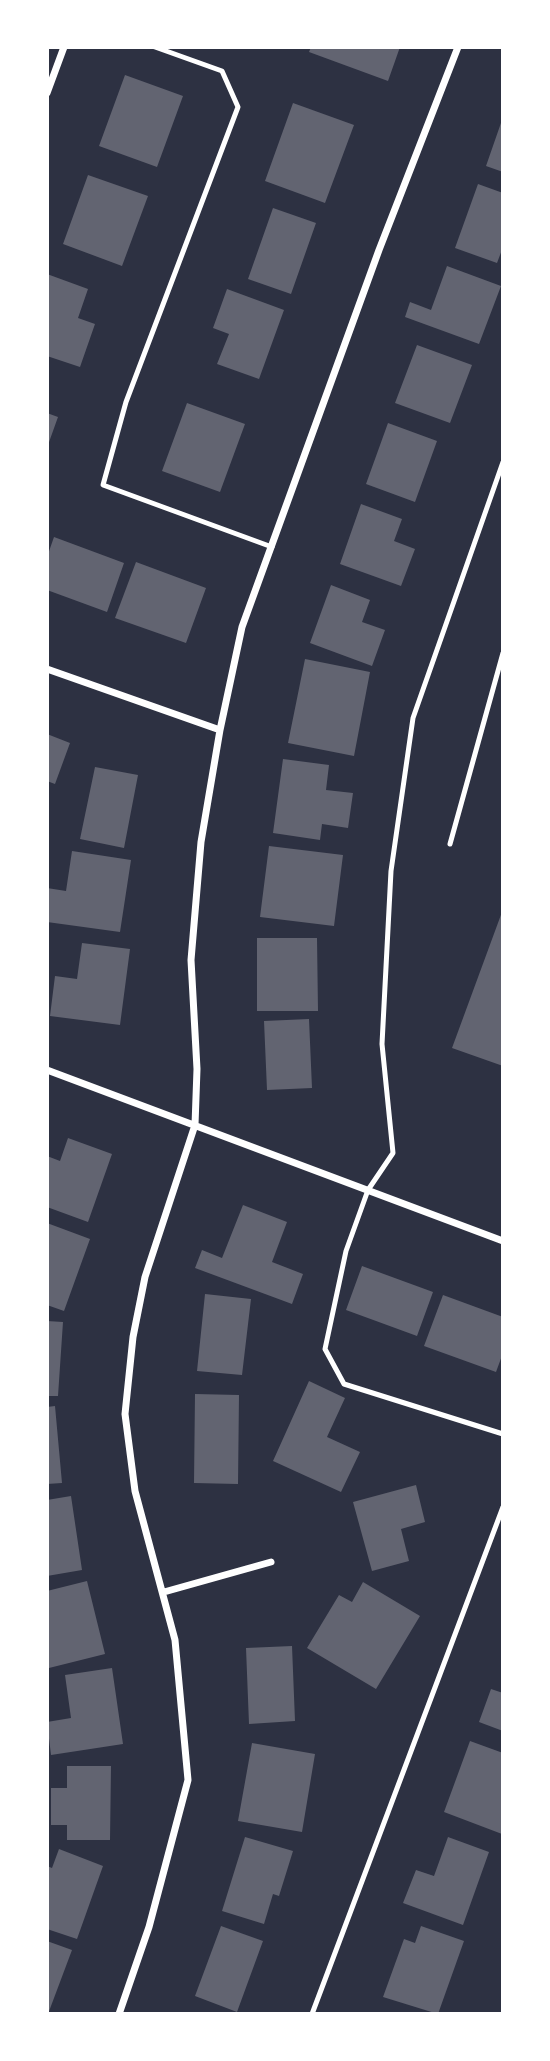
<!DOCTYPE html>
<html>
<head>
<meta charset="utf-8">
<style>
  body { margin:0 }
  #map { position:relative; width:550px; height:2061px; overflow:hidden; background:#2d3142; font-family:"Work Sans",sans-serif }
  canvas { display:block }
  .frame { position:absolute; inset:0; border:49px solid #fff; pointer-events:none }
</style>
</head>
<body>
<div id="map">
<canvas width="550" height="2061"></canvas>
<div class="frame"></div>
</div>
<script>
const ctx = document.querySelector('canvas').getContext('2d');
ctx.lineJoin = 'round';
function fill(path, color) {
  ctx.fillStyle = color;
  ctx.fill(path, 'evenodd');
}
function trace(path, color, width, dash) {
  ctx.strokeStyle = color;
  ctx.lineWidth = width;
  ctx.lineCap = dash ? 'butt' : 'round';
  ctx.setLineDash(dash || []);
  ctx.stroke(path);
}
const building = new Path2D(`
  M311,47H400L388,81L309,52Z
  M125,75L183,96L157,167L99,146Z
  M293,103L354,125L325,203L265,181Z
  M502,120H503V172L486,166Z
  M88,175L148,196L122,266L63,244Z
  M478,184L503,193V247L497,263L455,248Z
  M273,208L316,223L291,294L248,279Z
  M447,266L501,286L479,344L405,317L410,302L431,310Z
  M47,274L88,289L78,318L95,324L80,367L47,356Z
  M227,289L284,310L259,379L217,364L229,334L213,328Z
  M417,345L472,365L450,423L395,403Z
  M187,403L245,424L220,492L162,471Z
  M47,413L58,417L48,445H47Z
  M388,423L437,441L415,502L366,484Z
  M361,504L402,519L394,541L415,549L401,586L340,564Z
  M54,537L124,563L107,612L47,590V557Z
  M136,562L206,588L186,643L115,618Z
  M331,585L370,600L362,622L385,630L372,666L310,643Z
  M305,659L370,672L354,756L288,743Z
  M47,734L70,743L55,784L47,781Z
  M283,759L329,765L326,790L353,793L348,828L322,824L320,840L273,833Z
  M95,767L138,775L124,848L80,839Z
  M269,846L343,855L334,926L260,917Z
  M72,851L131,860L120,932L47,922V888L66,891Z
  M502,912H503V1066L452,1048Z
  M257,938H317L318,1011H257Z
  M82,943L130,949L120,1025L50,1016L55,976L77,979Z
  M309,1019L312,1088L267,1090L264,1021Z
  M68,1138L112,1154L88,1222L47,1207V1156L60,1161Z
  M243,1205L287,1222L272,1262L303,1274L292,1304L195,1268L202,1250L222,1258Z
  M47,1223L90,1239L64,1311L47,1305Z
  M362,1266L433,1292L417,1336L346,1310Z
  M205,1294L251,1299L242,1375L197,1371Z
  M443,1295L503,1317V1353L496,1372L424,1346Z
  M47,1321L63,1322L58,1396H47Z
  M309,1381L345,1398L327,1437L360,1452L341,1492L273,1461Z
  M195,1394L239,1395L238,1484L194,1483Z
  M55,1406L62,1483L47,1484V1407Z
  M416,1485L425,1522L401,1529L409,1561L372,1571L353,1502Z
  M71,1496L82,1570L47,1576V1500Z
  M87,1581L105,1654L49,1668L47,1591Z
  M363,1582L420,1616L376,1689L307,1648L339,1595L352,1602Z
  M292,1646L295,1721L249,1724L246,1648Z
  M112,1668L123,1744L51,1755L47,1722L71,1718L65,1675Z
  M491,1689L503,1693V1731L479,1722Z
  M470,1741L503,1753L502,1834L444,1812Z
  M252,1743L315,1754L302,1832L238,1821Z
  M67,1766H111L110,1840H67V1825H51V1788H67Z
  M245,1837L293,1851L279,1896L273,1894L264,1924L222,1911Z
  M448,1837L489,1852L463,1925L403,1903L416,1870L434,1876Z
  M59,1849L103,1866L77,1939L47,1929V1866L52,1868Z
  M221,1926L263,1941L237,2012L195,1996Z
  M421,1926L464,1941L438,2014L383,1997L404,1939L415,1943Z
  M47,1941L72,1950L48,2014H47Z`);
const service = new Path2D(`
  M155,47L222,71L238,107L126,402L103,485L272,547
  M503,462L413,718L391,871L382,1044L393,1153L368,1190L346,1251L325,1349L344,1384L503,1434
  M450,844L503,653
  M312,2014L503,1507`);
const minor = new Path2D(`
  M47,93L64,47
  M47,669L220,730
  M47,1070L503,1241
  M164,1592L271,1562
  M119,2014L149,1927L188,1780L175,1640L135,1491L125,1414L133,1337L145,1277L195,1125L197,1069L191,960L201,842L220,730L242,627L379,250L458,47`);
fill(building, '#626471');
trace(service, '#fff', 5);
trace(minor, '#fff', 7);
</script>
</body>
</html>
